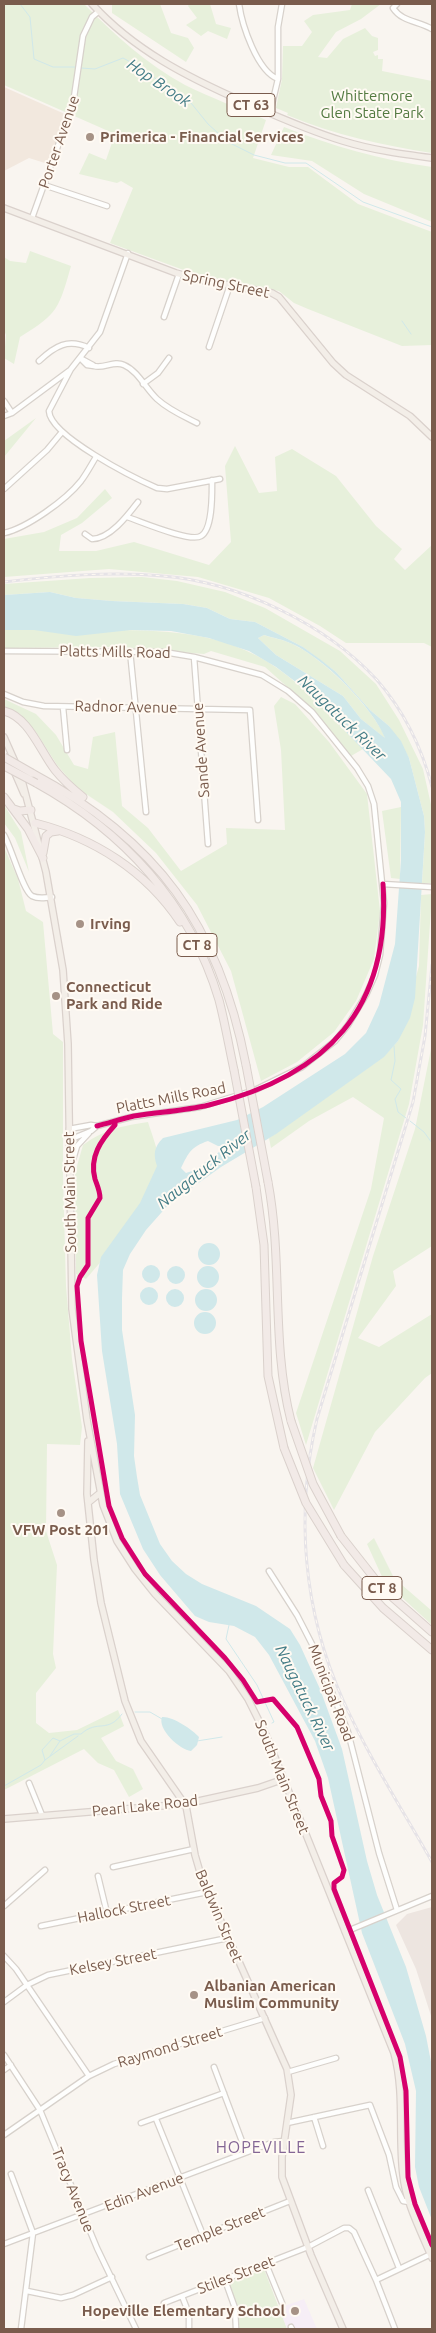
<!DOCTYPE html>
<html>
<head>
<meta charset="utf-8">
<style>
  body { margin:0 }
  #map { position:relative; width:436px; height:2333px; overflow:hidden; background:#f9f5f0; font-family:Ubuntu,sans-serif }
  canvas { display:block }
  .frame { position:absolute; inset:0; border:5px solid #7a5c4d; pointer-events:none }
</style>
</head>
<body>
<div id="map">
<canvas width="436" height="2333"></canvas>
<div class="frame"></div>
</div>
<script>
const ctx = document.querySelector('canvas').getContext('2d');
ctx.lineJoin = 'round';
function fill(path, color) {
  ctx.fillStyle = color;
  ctx.fill(path, 'evenodd');
}
function trace(path, color, width, dash) {
  ctx.strokeStyle = color;
  ctx.lineWidth = width;
  ctx.lineCap = dash ? 'butt' : 'round';
  ctx.setLineDash(dash || []);
  ctx.stroke(path);
}
function write(font, color, halo, rows, align = 'center') {
  ctx.font = font + ' Ubuntu,sans-serif';
  ctx.lineWidth = 4;
  ctx.setLineDash([]);
  ctx.textBaseline = 'middle';
  ctx.strokeStyle = halo;
  ctx.fillStyle = color;
  for (const [text, x, y, turn = 0] of rows) {
    ctx.save();
    ctx.translate(x, y);
    ctx.rotate((+turn || 0) * Math.PI / 180);
    ctx.textAlign = isNaN(turn) ? turn : align;
    if (halo) ctx.strokeText(text, 0, 0);
    ctx.fillText(text, 0, 0);
    ctx.restore();
  }
}
const residential = new Path2D(`
  M4,87L67,115L48,164L29,158L4,171Z`);
const industrial = new Path2D(`
  M432,1907V2019L416,1969L396,1925L407,1914Z`);
const education = new Path2D(`
  M304,2299L317,2329H287L279,2308Z`);
const green = new Path2D(`
  M4,4H84C115,35 146,64 185,85C211,98 239,108 266,120L253,158L289,167H308L358,204L432,232V345L402,346L308,309L294,303L279,291L200,276L110,243L133,188L121,181L117,183L79,174L89,153L106,160L115,134L4,85Z
  M112,4H160L171,33L188,38L194,48L186,62L112,13Z
  M189,4H210L216,24L231,28L227,39L208,31L201,36L186,25L197,18L188,6Z
  M352,4H381L361,19L336,32L318,57L327,58L343,39L365,28L372,36L378,38V50L373,52L375,56L378,55V59H383L382,71L432,81V153C382,145 334,135 287,115L288,113L276,108L282,79L283,46H302L312,32L304,21L313,15L350,10Z
  M284,127C332,146 381,160 432,167V222L364,194L312,161L271,155Z
  M30,251L71,266C59,308 58,314 20,337L14,364L4,358L6,335L4,330V257L10,261L26,263Z
  M36,418L4,457V441Z
  M235,446L259,493L277,491L275,457L292,449L336,476L376,526L402,549L394,559L405,570L432,545V647L424,643H346L320,626L269,598L198,577L109,569L4,577V539L44,532L77,518L105,489L112,498L82,523L61,535L59,551H96L134,542L209,565L231,542L225,466Z
  M142,577L177,581L225,592L265,608L340,651L376,684L399,720L423,769L432,809V883H422L425,832L424,816L409,758L389,726L370,710L336,672L303,647L255,622L230,619L207,608L183,604L112,601L76,598L50,592L4,595V584L90,578Z
  M4,630C35,630 67,630 99,630C162,630 223,630 277,668C310,691 335,721 363,749L351,756L313,710L265,667L211,651L204,654L119,647L4,648Z
  M264,635C272,638 282,639 290,643C322,656 373,708 386,739L361,719L343,696L276,655L258,638Z
  M281,697L295,704L329,742L367,794L380,911L374,959L356,1001L334,1032L297,1062L261,1081L231,971L197,905L156,853L113,812L77,788L57,765L36,732L20,714L4,708V699L36,714L56,735L74,765L88,769L93,737L115,732L122,806L148,828L181,871L227,844L226,828L285,830L281,750L274,706Z
  M4,805L21,832L29,872L15,838L4,823Z
  M401,807L400,879L391,878L382,811Z
  M4,847L18,879L26,911L43,922L53,1034L63,1042V1176L66,1286L72,1359L82,1427L80,1445L47,1444L46,1531L57,1565L53,1654L56,1668L36,1693V1723L49,1733L77,1730L118,1710L124,1726L101,1738L116,1761L133,1769L143,1789L129,1797L114,1770L98,1763L84,1749L4,1790Z
  M432,894L423,1025L409,1104L306,1445L296,1413L371,1189L384,1118L353,1097L309,1121L271,1148L269,1138L383,1057L398,1041L419,966L421,895Z
  M432,1044V1246L393,1271L396,1286L358,1338L379,1347L432,1314V1373L425,1378L375,1432L334,1510L313,1468L373,1256L415,1129Z
  M148,1122C151,1132 161,1157 159,1167C154,1200 108,1254 86,1279L76,1274L75,1173L83,1145C105,1129 122,1126 148,1122Z
  M374,1538L394,1578L432,1611V1625L384,1581L367,1544Z
  M264,2269L287,2329H238L239,2311L229,2282Z`);
const water = new Path2D(`
  M50,592L76,598L112,601L183,604L207,608L230,619L255,622L303,647L321,660L336,672L370,710L389,726L401,741L409,758L424,816L425,832L415,998L410,1018L398,1041L384,1057L276,1134L221,1167L169,1204L146,1230L130,1254L123,1270L122,1298V1330L135,1415L134,1456L137,1477L140,1495L160,1544L172,1561L186,1574L202,1584L256,1606L290,1629L300,1645L320,1689L342,1749L367,1861L377,1895L406,1967L426,2036L432,2067V2220L419,2187L415,2167L416,2091L405,2044L362,1933L328,1778L315,1741L269,1655L255,1637L234,1626L209,1622L195,1616L160,1575L143,1549L120,1494L117,1444L102,1351L97,1275L101,1257L140,1203L157,1166C153,1154 154,1147 163,1138L237,1120L263,1107L345,1054L366,1033L379,1005L395,944L401,860V802L391,779L305,689L276,667L249,651L209,638L171,631L131,630L76,636L34,630H4V595ZM264,635C273,638 282,639 290,643C322,656 373,707 385,738L361,719L343,696L276,655L258,638ZM208,1141L218,1146H227L195,1170L186,1173L181,1168C189,1152 191,1147 208,1141Z
  M198 1254a11 11 0 1 1 22 0a11 11 0 1 1-22 0Z
  M142 1274a9 9 0 1 1 18 0a9 9 0 1 1-18 0Z
  M167 1275a9 9 0 1 1 18 0a9 9 0 1 1-18 0Z
  M197 1277a11 11 0 1 1 22 0a11 11 0 1 1-22 0Z
  M140 1296a9 9 0 1 1 18 0a9 9 0 1 1-18 0Z
  M166 1298a9 9 0 1 1 18 0a9 9 0 1 1-18 0Z
  M195 1300a11 11 0 1 1 22 0a11 11 0 1 1-22 0Z
  M194 1323a11 11 0 1 1 22 0a11 11 0 1 1-22 0Z
  M162,1717C172,1716 192,1729 199,1737L197,1745L191,1751C180,1750 157,1729 162,1717Z`);
const stream = new Path2D(`
  M20,4L30,17L34,59L53,67H77
  M81,68L95,69L123,58L136,65L191,103L208,124L228,142L254,155L285,163H306L363,202L432,227
  M402,321L411,334
  M394,1046L395,1061L391,1080L401,1089L395,1099L398,1112L406,1118
  M410,1121L424,1132L432,1143
  M229,1625L226,1639L257,1685L274,1722L272,1723
  M135,1712H150L162,1719
  M197,1741L222,1737
  M50,1756L60,1741
  M45,1760L78,1736
  M4,1786L41,1765L45,1760L42,1750L53,1738L60,1741L74,1734H81C98,1719 107,1734 122,1714`);
const minor = new Path2D(`
  M239,4C242,25 257,71 278,79
  M397,4L393,8C402,22 419,21 432,29
  M270,113L278,79V27L282,4
  M44,185L107,206
  M32,218L73,104L83,36L92,17L99,11
  M128,253L100,332L71,369L49,411C50,436 134,478 157,488L167,489L220,479
  M164,317L179,274
  M209,347L230,285
  M80,358L93,365L94,366L87,365Z
  M39,361C55,346 68,338 89,348
  M94,366C104,369 114,360 124,365C138,371 146,389 157,399C169,410 183,416 197,423
  M143,384L158,373L169,358
  M4,401L12,413
  M4,416L12,413L70,370
  M4,489L47,450L62,432
  M127,517C140,521 190,543 201,536C213,529 212,493 212,480
  M4,533C27,528 66,500 81,481C87,473 91,465 96,457
  M85,534L92,539C110,539 128,515 138,502
  M4,651L164,652L194,657L262,675L288,691L312,712L357,768L368,786L374,804L384,903L380,955L375,975L366,995L348,1025L335,1041L302,1067L255,1090L200,1107L131,1117L97,1126L91,1131L69,1140
  M130,651L146,812
  M194,657L208,844
  M4,694L23,702L44,706L250,710L258,820
  M63,707L67,750
  M4,835C12,849 23,891 32,896C38,899 45,898 52,897
  M383,884L432,887
  M69,1129L91,1125L97,1126
  M72,1163L77,1146L89,1133
  M269,1571L297,1615L314,1648L348,1732L379,1853L397,1910
  M29,1783L42,1815
  M113,1867L194,1849
  M98,1876L107,1913
  M4,1906L45,1870
  M41,1926L207,1892
  M345,1932L432,1896
  M4,1956L16,1969L89,2076
  M4,2002L27,1985L48,1975L228,1938
  M4,2055L40,2110L97,2248L136,2329
  M214,2067L246,2152
  M4,2070L11,2065
  M288,2072L336,2058
  M314,2117L323,2146
  M156,2119L203,2235
  M141,2123L224,2093
  M287,2123L370,2105L389,2155L396,2187L403,2201L409,2202
  M4,2135L89,2076L114,2064L265,2018
  M11,2174L33,2233L21,2329
  M368,2190L399,2268
  M4,2244L274,2142L284,2141
  M149,2257L290,2201
  M266,2264L282,2303
  M225,2280L235,2308L236,2329
  M376,2280L431,2254
  M27,2291L61,2298L73,2295L112,2277
  M182,2296L189,2314V2329
  M164,2303L308,2247L344,2228H349L354,2232L376,2280L395,2329
  M291,2327L292,2329`);
const major = new Path2D(`
  M92,4C134,50 187,77 244,102C276,116 309,131 343,141C372,150 402,154 432,158
  M4,208L176,273L201,280L272,293L279,297L333,363L346,375L410,416L432,437
  M4,737L16,764
  M14,771L24,794
  M20,773L46,872L63,970L68,1044L72,1309L87,1420L103,1505L117,1541L135,1569L155,1594L229,1671L248,1699L266,1735L394,2053C405,2093 398,2135 403,2175C406,2204 421,2231 432,2258
  M88,1441L87,1494L94,1560L101,1603L125,1701L141,1741L186,1806L195,1855L202,1879L287,2069L291,2095L282,2157V2177L311,2255L343,2329
  M89,1502L100,1493
  M4,1819L185,1804L258,1788L284,1779`);
const highway = new Path2D(`
  M4,711C29,717 40,751 55,770C63,780 73,789 83,797
  M32,773C157,840 219,925 246,1065
  M36,783C123,831 190,903 219,1000C225,1023 229,1047 234,1070
  M4,797L28,829L43,858
  M14,809L20,811L31,810
  M35,823C94,838 146,871 180,922
  M43,853L46,836L51,832L58,831
  M268,1182C283,1261 271,1343 291,1421
  M256,1187L264,1245L268,1376L284,1448
  M341,1536L382,1588L432,1632
  M344,1565L383,1608L432,1650`);
const rail = new Path2D(`
  M4,582C56,576 110,571 163,576C238,582 326,624 377,680C404,711 422,748 432,787
  M432,965L425,1036L413,1102L317,1419C295,1514 303,1611 343,1700C368,1756 402,1809 432,1862`);
const highwayBridge = new Path2D(`
  M4,757L32,773
  M4,766L36,783
  M246,1065L268,1182
  M234,1070L256,1187
  M291,1421L313,1484L341,1536
  M284,1448L306,1503L344,1565`);
const cycleway = new Path2D(`
  M115,1121V1125C101,1140 89,1157 95,1179C97,1185 100,1191 100,1198L88,1218V1265L80,1277L77,1286L81,1341L109,1506L122,1538L145,1574L225,1658L243,1680L257,1702L273,1699L297,1727L319,1779L321,1796L331,1821L332,1836L344,1870L342,1877L334,1883V1889L400,2057L406,2091L408,2177L415,2204L432,2245
  M97,1126C109,1123 121,1119 134,1116C158,1112 184,1111 209,1105C327,1076 391,1009 383,884`);
const markers = [
  [90,137,5,"#a69286"],
  [80,924,5,"#a69286"],
  [56,996,5,"#a69286"],
  [61,1513,5,"#a69286"],
  [194,1995,5,"#a69286"],
  [295,2311,5,"#a69286"]
];
const shields = [
  [251,105,48],
  [197,945,40],
  [382,1588,40]
];
const shieldNames = [
  ["CT 63",251,105],
  ["CT 8",197,945],
  ["CT 8",382,1588]
];
const parkNames = [
  ["Whittemore",372,96],
  ["Glen State Park",372,113]
];
const poiNames = [
  ["Primerica - Financial Services",100,137],
  ["Irving",90,924],
  ["Connecticut",66,987],
  ["Park and Ride",66,1004],
  ["VFW Post 201",61,1530,"center"],
  ["Albanian American",204,1986],
  ["Muslim Community",204,2003],
  ["Hopeville Elementary School",285,2311,"right"]
];
const streetNames = [
  ["Porter Avenue",59,142,-71],
  ["Spring Street",226,284,12],
  ["Platts Mills Road",115,652,1],
  ["Radnor Avenue",126,707,1],
  ["Sande Avenue",201,750,-94],
  ["Platts Mills Road",171,1098,-11],
  ["South Main Street",70,1192,-91],
  ["Municipal Road",331,1693,69],
  ["South Main Street",282,1777,68],
  ["Pearl Lake Road",145,1806,-6],
  ["Hallock Street",124,1909,-11],
  ["Baldwin Street",219,1916,67],
  ["Kelsey Street",113,1962,-11],
  ["Raymond Street",170,2047,-17],
  ["Tracy Avenue",73,2190,68],
  ["Edin Avenue",144,2192,-21],
  ["Temple Street",220,2229,-22],
  ["Stiles Street",236,2275,-21]
];
const waterNames = [
  ["Hop Brook",159,83,34],
  ["Naugatuck River",342,718,44],
  ["Naugatuck River",204,1169,-39],
  ["Naugatuck River",305,1698,64]
];
const neighbourhoodNames = [
  ["HOPEVILLE",261,2148]
];
fill(residential, '#f2e8de');
fill(industrial, '#ede5e0');
fill(education, '#f6eef6');
fill(green, '#e7f0db');
fill(water, '#d0e8ea');
trace(stream, '#d0e8ea', 1);
trace(minor, '#d7d1cb', 7);
trace(major, '#dad1cc', 8);
trace(highway, '#dad1cc', 9);
trace(minor, '#fefefd', 4.5);
trace(major, '#f3eee8', 5.5);
trace(highway, '#f2eae7', 7);
trace(rail, '#e6e3e7', 3);
trace(rail, '#fffaf3', 1, [4]);
trace(highwayBridge, '#dad1cc', 9, []);
trace(highwayBridge, '#f2eae7', 7);
trace(cycleway, '#d6006c', 5);
for (const [x, y, r, color] of markers) {
  const dot = new Path2D();
  dot.arc(x, y, r, 0, 2 * Math.PI);
  ctx.fillStyle = color;
  ctx.fill(dot);
  trace(dot, '#fffaf3', 2);
}
for (const [x, y, w] of shields) {
  const box = new Path2D();
  box.roundRect(x - w / 2, y - 11.5, w, 23, 4);
  ctx.fillStyle = '#fffaf3';
  ctx.fill(box);
  trace(box, '#7a5c4d', 1);
}
write('bold 14px', '#7a5c4d', null, shieldNames);
write('15px', '#537a41', '#fffaf3', parkNames);
write('bold 15px', '#7a5c4d', '#fffaf3', poiNames, 'left');
write('15px', '#7a5c4d', '#fffaf3', streetNames);
write('italic 16px', '#437c86', '#fffaf3', waterNames);
ctx.letterSpacing = '1px';
write('16px', '#846695', '#fffaf3', neighbourhoodNames);
ctx.letterSpacing = '0px';
</script>
</body>
</html>
